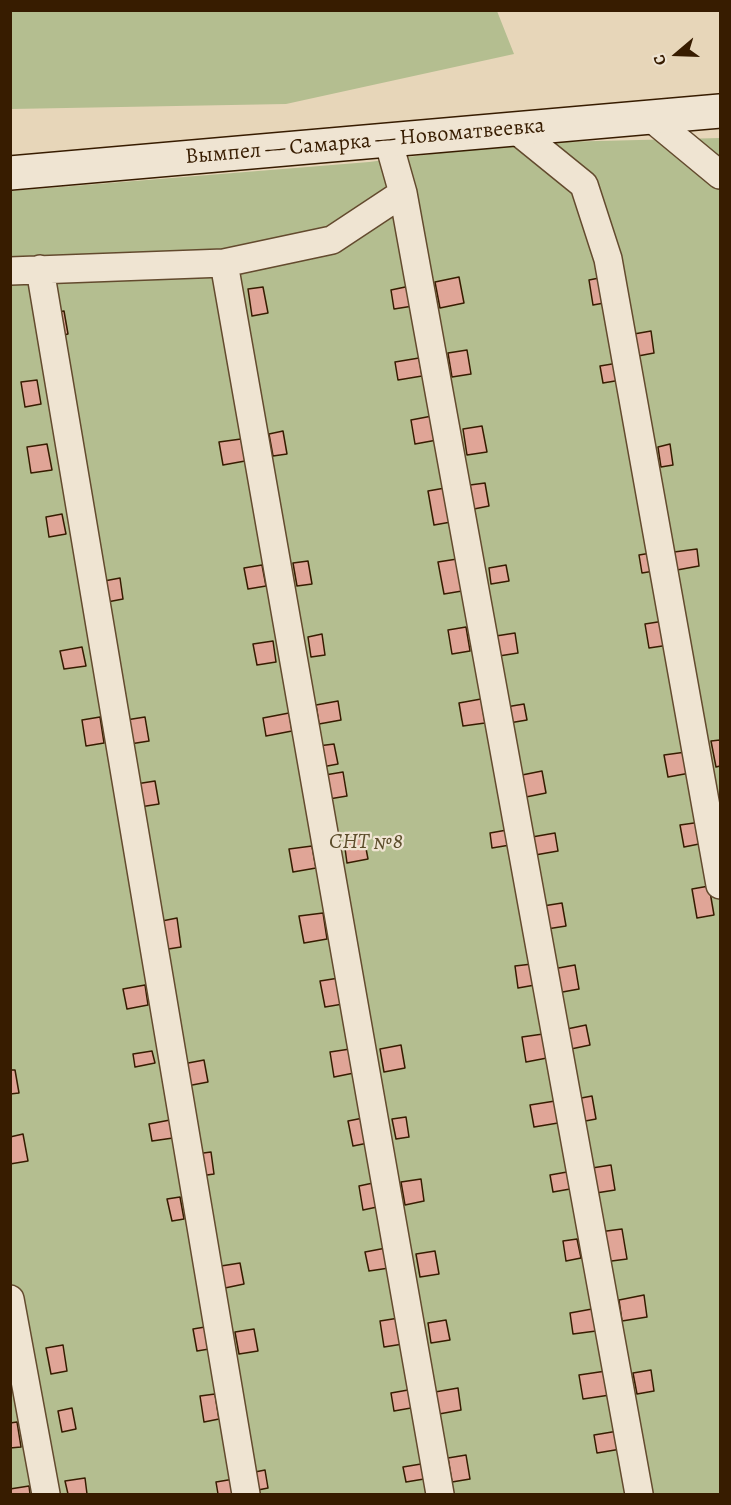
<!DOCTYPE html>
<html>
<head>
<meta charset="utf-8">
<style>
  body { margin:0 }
  #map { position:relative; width:731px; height:1505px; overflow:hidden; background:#e7d6b9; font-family:Alegreya,serif }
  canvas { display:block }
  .frame { position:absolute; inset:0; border:12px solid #371c00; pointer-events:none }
  .north { position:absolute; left:647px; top:24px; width:60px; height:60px; -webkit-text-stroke:4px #efe4d2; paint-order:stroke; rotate:251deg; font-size:16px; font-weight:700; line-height:24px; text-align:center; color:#371c00 }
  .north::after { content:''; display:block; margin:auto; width:21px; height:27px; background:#371c00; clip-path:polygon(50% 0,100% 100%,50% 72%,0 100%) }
</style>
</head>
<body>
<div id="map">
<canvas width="731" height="1505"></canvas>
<div class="frame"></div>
<div class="north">С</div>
</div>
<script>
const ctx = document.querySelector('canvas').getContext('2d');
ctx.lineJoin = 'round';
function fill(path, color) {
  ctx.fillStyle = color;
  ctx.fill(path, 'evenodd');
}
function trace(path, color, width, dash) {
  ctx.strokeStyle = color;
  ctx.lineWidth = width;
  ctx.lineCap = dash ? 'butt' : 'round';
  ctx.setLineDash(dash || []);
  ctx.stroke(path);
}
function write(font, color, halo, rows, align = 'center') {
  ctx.font = font + ' Alegreya,serif';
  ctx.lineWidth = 4.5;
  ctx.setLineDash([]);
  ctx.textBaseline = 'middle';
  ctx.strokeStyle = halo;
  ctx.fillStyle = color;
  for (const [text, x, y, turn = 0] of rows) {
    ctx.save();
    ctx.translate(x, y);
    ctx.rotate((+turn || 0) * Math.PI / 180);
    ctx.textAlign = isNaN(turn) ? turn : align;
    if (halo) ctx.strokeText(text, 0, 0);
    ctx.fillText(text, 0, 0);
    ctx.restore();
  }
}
const green = new Path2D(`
  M10,11H497L514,54L286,104L11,109Z
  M720,138V1494H11V191L369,162L517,143Z`);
const building = new Path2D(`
  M459,277L464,303L440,308L435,282Z
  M599,278L604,303L593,305L589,280Z
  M410,286L413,306L394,309L391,290Z
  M263,287L268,313L252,316L248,289Z
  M64,311L68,334L55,337L51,313Z
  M651,331L654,353L638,356L634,334Z
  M467,350L471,374L452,377L448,353Z
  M419,358L422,376L398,380L395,362Z
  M618,363L621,380L603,383L600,366Z
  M37,380L41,404L25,407L21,382Z
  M432,416L437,440L415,444L411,420Z
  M482,426L487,452L467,455L463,429Z
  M283,431L287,454L273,456L269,434Z
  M241,439L245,461L223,465L219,442Z
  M47,444L52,470L31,473L27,447Z
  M670,444L673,465L661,467L658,447Z
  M485,483L489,506L474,509L470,485Z
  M445,488L451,522L434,525L428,491Z
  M62,514L66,534L49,537L46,517Z
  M697,549L699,566L677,570L674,552Z
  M657,552L660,570L642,573L639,555Z
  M457,559L462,591L444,594L438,562Z
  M308,561L312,584L297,586L293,563Z
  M262,565L266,586L248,589L244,568Z
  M506,565L509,581L491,584L489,568Z
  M120,578L123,599L102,603L99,582Z
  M664,621L669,645L649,648L645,624Z
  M466,627L470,651L452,654L448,630Z
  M515,633L518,653L499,656L496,636Z
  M322,634L325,655L311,657L308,637Z
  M273,641L276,662L257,665L253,644Z
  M82,647L86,666L64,669L60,651Z
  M481,699L485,723L463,726L459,703Z
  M338,701L341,720L319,724L316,705Z
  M524,704L527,720L509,723L506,707Z
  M289,713L292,731L266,736L263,718Z
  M100,717L104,743L86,746L82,720Z
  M145,717L149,741L130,744L126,720Z
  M720,740V766L716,767L711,741Z
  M334,744L338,764L322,767L318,746Z
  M686,752L690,773L668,777L664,755Z
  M542,771L546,793L526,797L522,775Z
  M343,772L347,796L329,799L325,775Z
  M155,781L159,804L140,807L136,784Z
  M701,822L704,843L684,847L680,825Z
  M507,830L510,845L492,848L490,833Z
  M555,833L558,851L535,855L532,837Z
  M364,838L368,859L347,863L344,841Z
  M312,846L316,868L293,872L289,849Z
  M709,886L714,915L697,918L692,889Z
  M562,903L566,926L547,929L543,906Z
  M323,913L327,939L304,943L299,916Z
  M177,918L181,947L162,950L157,922Z
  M532,964L535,985L518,988L515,966Z
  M575,965L579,989L557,993L553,969Z
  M339,978L343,1004L325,1007L320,981Z
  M145,985L148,1005L127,1009L123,989Z
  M586,1025L590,1045L571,1049L567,1029Z
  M543,1034L547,1058L526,1062L522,1037Z
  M401,1045L405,1068L384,1072L380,1049Z
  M350,1049L354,1073L334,1077L330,1052Z
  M152,1051L155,1063L135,1067L133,1054Z
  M204,1060L208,1082L187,1086L183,1064Z
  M10,1070H15L19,1093L10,1094Z
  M592,1096L596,1119L580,1122L576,1099Z
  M555,1101L558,1123L534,1127L530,1105Z
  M406,1117L409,1137L396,1139L392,1119Z
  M363,1118L368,1143L353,1146L348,1121Z
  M170,1120L173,1138L152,1141L149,1124Z
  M23,1134L28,1161L10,1164V1137Z
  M211,1152L214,1174L200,1176L196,1154Z
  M611,1165L615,1190L596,1193L592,1168Z
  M567,1172L570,1189L553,1192L550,1175Z
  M421,1179L424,1201L405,1205L401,1182Z
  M373,1183L377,1207L363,1210L359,1186Z
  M180,1197L184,1219L172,1221L167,1199Z
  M622,1229L627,1259L604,1262L599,1232Z
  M577,1239L581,1258L566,1261L563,1241Z
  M386,1248L389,1268L369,1271L365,1252Z
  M435,1251L439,1274L420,1277L416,1254Z
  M240,1263L244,1284L225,1288L221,1266Z
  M644,1295L647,1317L622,1321L619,1300Z
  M592,1309L596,1331L573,1334L570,1313Z
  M399,1318L403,1344L384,1347L380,1321Z
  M446,1320L450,1340L431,1343L428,1323Z
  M205,1327L209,1349L197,1351L193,1329Z
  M254,1329L258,1351L239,1354L235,1332Z
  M63,1345L67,1371L51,1374L46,1348Z
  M651,1370L654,1391L637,1394L633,1373Z
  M606,1371L610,1395L583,1399L579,1375Z
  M458,1388L461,1410L439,1414L435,1392Z
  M408,1390L411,1408L394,1411L391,1393Z
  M215,1394L219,1419L204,1422L200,1396Z
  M72,1408L76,1429L62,1432L58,1411Z
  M17,1422L21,1447L10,1448V1423Z
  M618,1431L621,1449L597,1453L594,1435Z
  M466,1455L470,1479L452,1482L448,1458Z
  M421,1464L424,1479L406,1482L403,1467Z
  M265,1470L268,1488L253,1491L250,1473Z
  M85,1478L87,1494H68L65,1481Z
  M234,1479L237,1494H218L216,1482Z
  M29,1486L30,1494H10V1489Z`);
const street = new Path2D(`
  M650,117L720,175
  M515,129L584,185L608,259L720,885
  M388,140L403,193L639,1494
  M224,263L440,1494
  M40,269L246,1494
  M10,271L224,263L332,240L403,193
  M10,1299L46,1494`);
const secondary = new Path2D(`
  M10,173L720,111`);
const streetNames = [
  ["Вымпел — Самарка — Новоматвеевка",365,142,-5]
];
const parkNames = [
  ["СНТ №8",366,843]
];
fill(green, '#b4be90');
fill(building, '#e0a597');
trace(building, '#371c00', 1.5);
trace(street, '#634a2e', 30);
trace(secondary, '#371c00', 36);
trace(street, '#efe4d2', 27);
trace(secondary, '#efe4d2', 33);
write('22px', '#371c00', '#efe4d2', streetNames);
write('italic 22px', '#5c4d2b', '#efe4d2', parkNames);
</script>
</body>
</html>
